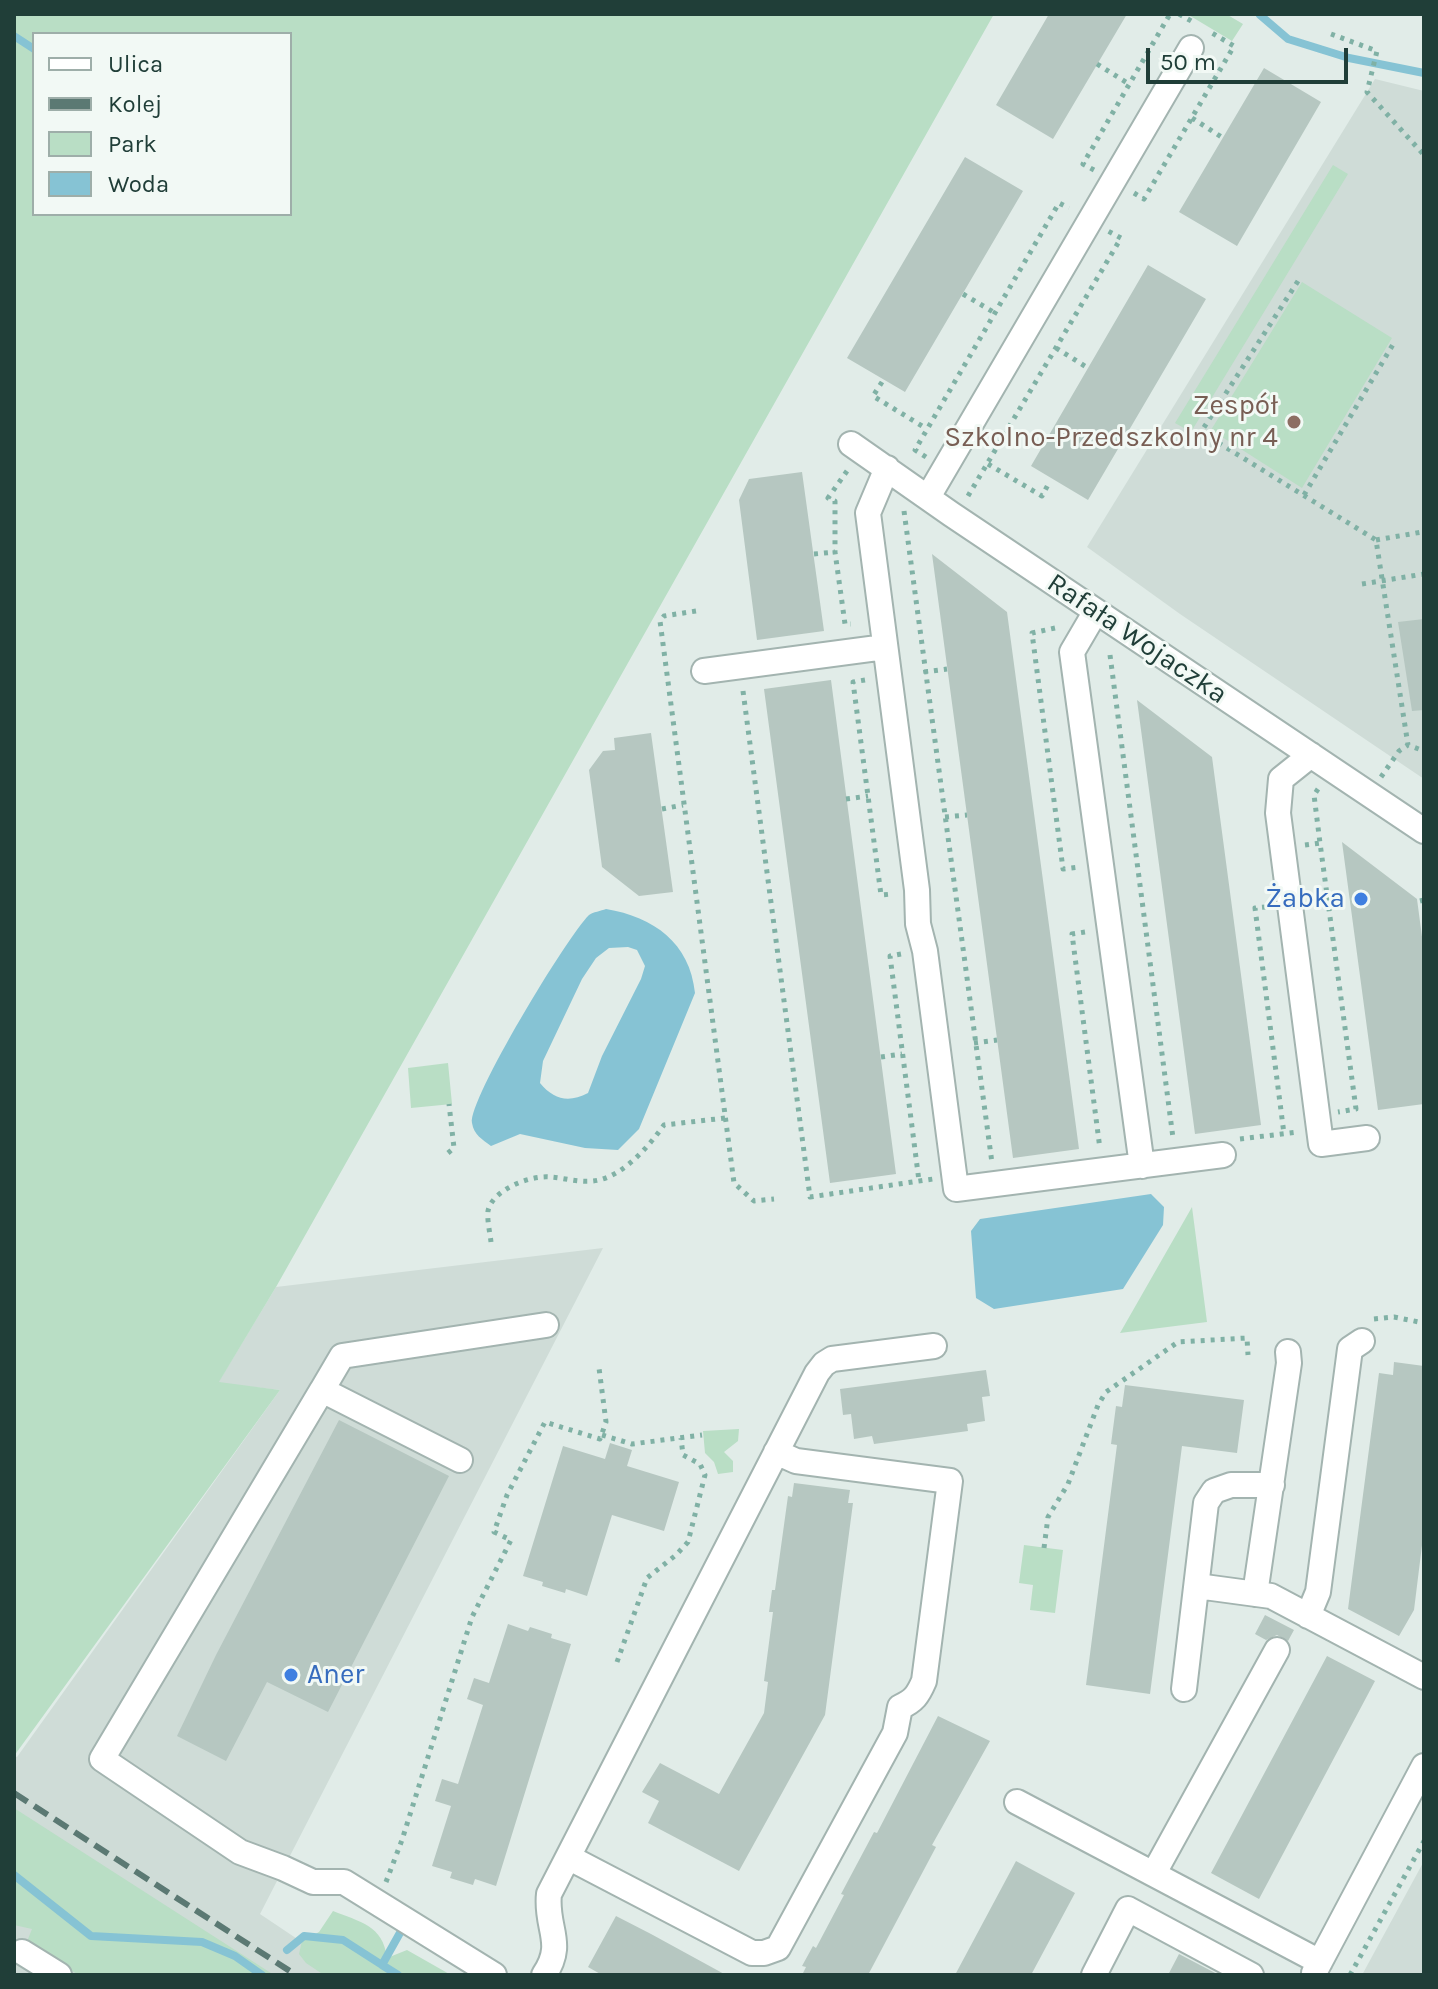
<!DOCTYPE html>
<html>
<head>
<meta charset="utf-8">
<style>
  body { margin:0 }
  #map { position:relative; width:1438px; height:1989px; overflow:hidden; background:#e1ece8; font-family:Karla,sans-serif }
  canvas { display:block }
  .frame { position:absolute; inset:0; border:16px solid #203e38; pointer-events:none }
  .legend { position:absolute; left:32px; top:32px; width:260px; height:184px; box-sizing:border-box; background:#f2f9f5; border:2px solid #9eaea9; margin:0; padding:10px 14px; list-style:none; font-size:24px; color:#203e38 }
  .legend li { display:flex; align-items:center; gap:16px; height:40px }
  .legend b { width:40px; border:2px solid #9eaea9 }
  .scale { position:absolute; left:1146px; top:48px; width:202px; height:36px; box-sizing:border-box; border:4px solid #203e38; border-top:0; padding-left:10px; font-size:24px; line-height:28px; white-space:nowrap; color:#203e38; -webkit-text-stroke:6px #f2f9f5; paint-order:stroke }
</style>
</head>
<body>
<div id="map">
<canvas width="1438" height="1989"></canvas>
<div class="frame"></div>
<ul class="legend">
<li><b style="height:10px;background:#fff"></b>Ulica</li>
<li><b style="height:10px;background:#5b7973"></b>Kolej</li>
<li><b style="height:22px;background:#b9dec5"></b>Park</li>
<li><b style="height:22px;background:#86c3d4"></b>Woda</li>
</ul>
<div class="scale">50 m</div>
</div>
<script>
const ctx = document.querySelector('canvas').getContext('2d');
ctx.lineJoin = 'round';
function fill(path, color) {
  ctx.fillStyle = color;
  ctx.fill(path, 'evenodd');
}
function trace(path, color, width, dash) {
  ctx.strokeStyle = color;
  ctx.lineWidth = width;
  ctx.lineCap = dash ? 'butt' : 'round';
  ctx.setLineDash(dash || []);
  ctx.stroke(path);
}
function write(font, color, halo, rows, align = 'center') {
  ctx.font = font + ' Karla,sans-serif';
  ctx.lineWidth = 6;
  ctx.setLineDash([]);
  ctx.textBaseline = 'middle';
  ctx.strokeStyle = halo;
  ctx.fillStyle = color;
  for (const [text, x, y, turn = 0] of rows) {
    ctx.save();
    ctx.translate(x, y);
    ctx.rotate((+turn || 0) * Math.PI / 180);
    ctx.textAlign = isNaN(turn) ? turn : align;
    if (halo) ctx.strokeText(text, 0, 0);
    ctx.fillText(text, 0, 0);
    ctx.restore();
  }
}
const built = new Path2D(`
  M1375,79L1424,91V779L1180,614L1087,547Z
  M603,1248L260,1914L351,1975H14V1756L17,1757L280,1390L218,1383L276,1287Z
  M1424,1861V1975H1362Z`);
const green = new Path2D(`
  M14,14H994L276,1287L219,1382L280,1390L14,1756ZM34,34H290V214H34Z
  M1187,14H1226L1243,24L1232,41Z
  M1333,165L1348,174L1191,432L1175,423Z
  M1302,282L1392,338L1302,488L1211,430Z
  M448,1063L452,1104L411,1108L408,1068Z
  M1192,1207L1207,1322L1120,1333Z
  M739,1429L738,1441L724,1452L733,1461V1472L718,1474L714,1462L705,1453L703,1431Z
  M1024,1545L1063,1550L1055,1613L1030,1610L1033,1585L1019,1583Z
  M14,1808L274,1975H79L26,1944L32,1929L14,1925Z
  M333,1911C360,1922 383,1925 387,1958L407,1950L451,1975H324L306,1963L299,1954L302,1941L319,1932Z`);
const water = new Path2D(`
  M606,909C654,917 690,943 695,993L639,1129L618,1150L585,1148L520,1134L491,1146C482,1139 474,1135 472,1123C468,1100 568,935 589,915C593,912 601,911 606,909ZM609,948L628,947L637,950L645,966L641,979L602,1056L588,1093C569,1103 554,1100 540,1083L543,1061L582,979L596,958Z
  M1151,1194L1164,1207L1163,1225L1123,1289L994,1309L976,1298L971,1231L980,1219Z`);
const stream = new Path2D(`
  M1260,15L1288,39L1349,58L1424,73
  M14,36L34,49
  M14,1875L91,1936L202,1942L235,1956L262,1975
  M287,1950L304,1936L343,1940L382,1965L401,1931
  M382,1965L398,1975`);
const building = new Path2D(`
  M1049,14H1127L1053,139L996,105Z
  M1264,68L1321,102L1237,246L1179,212Z
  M965,157L1023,191L905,392L847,358Z
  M1148,265L1206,299L1088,500L1031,466Z
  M802,472L824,631L757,640L739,500L749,479Z
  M932,554L1007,612L1079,1149L1013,1158Z
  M1424,619V710L1412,711L1398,622Z
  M831,680L896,1174L830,1183L764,689Z
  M1137,700L1212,757L1261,1125L1195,1134Z
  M651,733L673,892L639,896L602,867L589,770L603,751L615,750L614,738Z
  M1342,842L1417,899L1424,952V1104L1378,1110Z
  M1394,1362L1424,1366V1529L1414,1610L1399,1636L1348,1609L1379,1373L1393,1375Z
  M986,1370L990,1396L982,1397L985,1421L967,1424L968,1431L874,1444L872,1436L854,1439L851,1414L843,1415L840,1389Z
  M1125,1385L1244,1400L1237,1453L1182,1446L1150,1694L1086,1685L1117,1445L1111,1444L1116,1406L1122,1407Z
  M339,1420L449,1476L328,1712L267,1682L226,1761L177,1736L216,1655Z
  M610,1443L632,1450L627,1466L679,1482L664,1531L612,1515L587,1596L566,1589L565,1593L542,1586L543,1582L523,1576L563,1446L605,1459Z
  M794,1483L850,1490L848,1503H853L825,1715L739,1871L648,1823L659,1801L642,1792L660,1763L719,1794L764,1713L768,1682L764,1681L773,1612H769L772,1590H775L788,1496L792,1497Z
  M1265,1615L1294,1630L1288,1641L1277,1635L1266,1640L1255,1634Z
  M508,1624L528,1631L530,1627L552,1634L551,1638L571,1644L496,1886L475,1879L473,1885L450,1878L452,1872L432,1866L451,1806L435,1801L442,1779L458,1784L483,1705L467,1699L474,1678L489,1683Z
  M1327,1656L1375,1681L1259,1899L1211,1873Z
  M938,1716L990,1741L932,1845L936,1847L868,1975H802L806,1967L802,1966L813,1946L816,1948L844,1895L841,1894L874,1832L877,1833Z
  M1016,1861L1075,1893L1031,1975H955Z
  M616,1916L651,1934L726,1975H602L588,1967Z
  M1179,1954L1219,1975H1168Z`);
const path = new Path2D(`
  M1179,14L1193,22
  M1331,34L1377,51L1367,92L1424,155
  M1097,64L1129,84
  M1192,118L1223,138
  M1094,170L1083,164L1170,14
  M1134,193L1144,199L1234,46L1212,33
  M1298,281L1201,432L1376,540L1408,745L1424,751
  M963,294L995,313
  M1056,348L1088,368
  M882,382L873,396L927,429
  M926,457L915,450L1059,203L1069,208
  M988,464L1042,496L1050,481
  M847,471L828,498L835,501V552L845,624H851
  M1304,495L1395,341
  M968,496L1121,238L1108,231
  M904,511L992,1163
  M1376,540L1422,532
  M814,554L835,552
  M1362,584L1424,574
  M696,611L664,616L660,621L734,1183L754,1201L774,1199
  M1055,628L1032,633L1063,869L1079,867
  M1110,655L1173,1138
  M924,672L947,669
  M865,680L853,682L881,895L892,894
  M743,691L810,1197L933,1179
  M1381,777L1399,751L1408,745
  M1318,789L1314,795L1320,843
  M846,799L868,796
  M662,809L683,805
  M945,817L967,815
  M1305,845L1320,843L1356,1109L1338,1112
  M1420,901L1424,900
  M1266,907L1255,908L1284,1134
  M1085,932L1072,934L1100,1149
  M901,954L890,956L919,1181
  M974,1043L997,1040
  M881,1057L902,1054
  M1240,1139L1298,1132
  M448,1153L454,1148L449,1104
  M491,1242C490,1233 487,1221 488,1211C492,1190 530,1175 550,1177C566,1178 582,1184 599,1180C625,1174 649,1146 664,1125L725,1118
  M1374,1319L1394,1317L1424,1323
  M602,1435L632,1444L702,1435
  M1044,1548L1048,1517L1068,1484L1098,1405L1106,1392L1178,1342L1247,1338L1248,1355
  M617,1662L647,1578L676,1555L688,1542L705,1475L700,1464L683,1455L681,1438
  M386,1882L402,1840L472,1617L511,1540L494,1532L507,1495L545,1422L600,1439L606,1422L599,1368
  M1350,1975L1424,1841`);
const minor = new Path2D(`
  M851,444L951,514L1424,831
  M887,468L868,513L917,890L918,924L925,951L956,1189L1223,1155
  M928,497L1191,48
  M1096,611L1072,652L1142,1166
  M704,671L885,647
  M1311,755L1281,779L1278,813L1321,1144L1367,1138
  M322,1390L342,1356L546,1325
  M460,1460L322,1390L102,1759L240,1852L283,1868L313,1882H344L494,1975
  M1197,1586L1271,1596L1424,1677
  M1255,1594L1289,1363L1288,1352
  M1308,1616L1318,1592L1350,1349L1362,1341
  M1184,1689L1206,1503L1214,1491L1231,1485H1272
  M1017,1802L1320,1962
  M568,1857L752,1953H764L778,1948L895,1733L900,1707C914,1701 918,1695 924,1681L950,1481L796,1461L776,1452
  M1154,1873L1277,1650
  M22,1952L59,1975
  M1314,1973L1424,1766
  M544,1975C566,1943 545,1928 549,1894L817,1373L824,1364L832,1359L934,1346
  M1094,1975L1128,1909L1251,1975`);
const rail = new Path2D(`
  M14,1793L296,1975`);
const markers = [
  [1294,422,8,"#8d6e63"],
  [1361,899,8,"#3f7fe0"],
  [291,1675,8,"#3f7fe0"]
];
const educationNames = [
  ["Zespół",1278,406],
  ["Szkolno-Przedszkolny nr 4",1278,438]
];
const streetNames = [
  ["Rafała Wojaczka",1137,639,34]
];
const shopNames = [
  ["Żabka",1345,899],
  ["Aner",307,1675,"left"]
];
fill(built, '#cfdcd7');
fill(green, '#b9dec5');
fill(water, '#86c3d4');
trace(stream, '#86c3d4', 8);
fill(building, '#b6c7c1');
trace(minor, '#a3b4b0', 28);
trace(path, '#80b1a5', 5, [4, 6]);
trace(minor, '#fff', 24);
trace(rail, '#5b7973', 6, [16, 8]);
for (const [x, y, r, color] of markers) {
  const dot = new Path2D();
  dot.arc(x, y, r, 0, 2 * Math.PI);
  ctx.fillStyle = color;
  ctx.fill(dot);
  trace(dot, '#f2f9f5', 3);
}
write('28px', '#785e54', '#f2f9f5', educationNames, 'right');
write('28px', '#203e38', '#f2f9f5', streetNames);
write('28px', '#366cbe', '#f2f9f5', shopNames, 'right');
</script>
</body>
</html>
